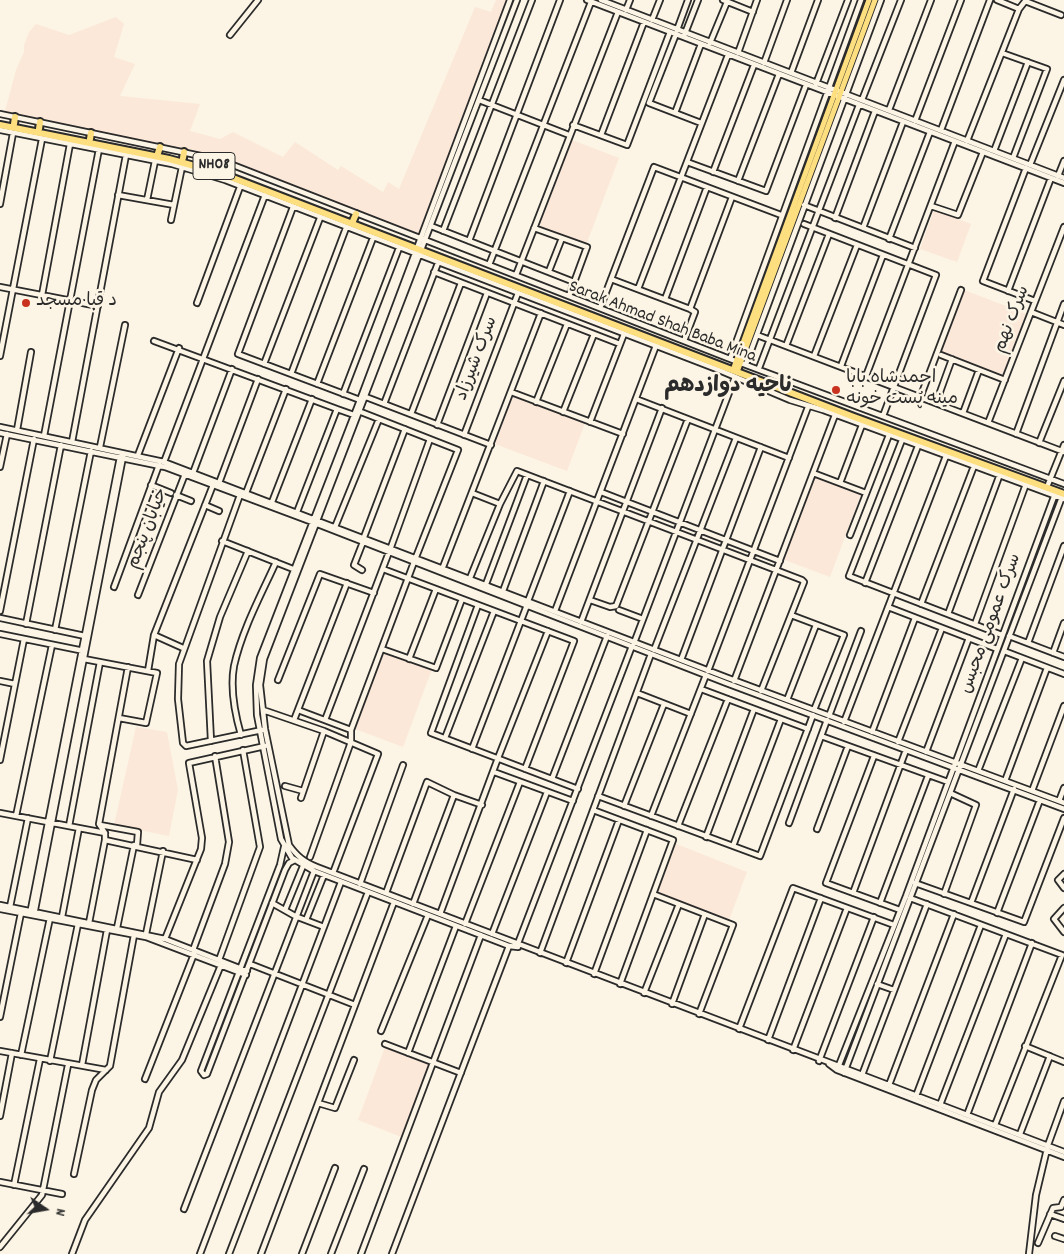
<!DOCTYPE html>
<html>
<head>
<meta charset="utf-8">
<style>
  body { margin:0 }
  #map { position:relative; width:1064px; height:1254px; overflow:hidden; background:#fcf5e5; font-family:Dekko,sans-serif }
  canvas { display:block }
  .north { position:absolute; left:20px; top:1184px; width:50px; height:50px; -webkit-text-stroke:4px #fcf5e5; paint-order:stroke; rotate:102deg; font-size:14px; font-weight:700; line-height:20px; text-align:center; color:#2b2b2b }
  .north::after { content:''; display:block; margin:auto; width:18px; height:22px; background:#2b2b2b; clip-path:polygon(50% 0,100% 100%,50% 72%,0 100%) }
</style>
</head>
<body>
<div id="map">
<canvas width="1064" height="1254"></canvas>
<div class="north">N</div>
</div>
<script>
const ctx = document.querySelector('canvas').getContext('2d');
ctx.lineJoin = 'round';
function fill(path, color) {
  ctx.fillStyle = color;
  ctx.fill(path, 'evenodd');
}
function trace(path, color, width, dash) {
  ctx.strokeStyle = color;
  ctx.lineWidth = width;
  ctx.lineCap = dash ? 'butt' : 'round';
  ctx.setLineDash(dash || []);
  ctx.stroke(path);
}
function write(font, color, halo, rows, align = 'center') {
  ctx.font = font + ' Dekko,"Playpen Sans Arabic",sans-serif';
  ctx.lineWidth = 5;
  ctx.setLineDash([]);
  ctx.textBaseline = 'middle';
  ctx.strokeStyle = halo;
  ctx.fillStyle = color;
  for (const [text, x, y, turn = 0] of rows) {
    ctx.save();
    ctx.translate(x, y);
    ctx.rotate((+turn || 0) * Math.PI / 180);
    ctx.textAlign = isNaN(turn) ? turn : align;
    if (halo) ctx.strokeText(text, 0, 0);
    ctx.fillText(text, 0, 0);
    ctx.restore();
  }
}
const built = new Path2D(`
  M496,0H510L421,239L220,160L4,115L16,70L24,52V45L29,32L36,24L69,35L116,17L124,24L114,57L135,64L120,96L200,104L190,131L220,139L233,132L283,157L295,142L338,170L341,166L383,192L388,182L399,189L475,7L491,12Z
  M572,140L619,158L586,245L539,228Z
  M934,210L971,224L957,262L920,249Z
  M964,290L1027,314L1003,376L940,352Z
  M513,396L585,423L567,471L495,444Z
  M813,476L861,494L830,577L782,559Z
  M385,651L432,669L403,747L355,729Z
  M136,727L167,732L178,790L169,836L114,825Z
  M674,843L747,872L729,920L656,893Z
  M385,1047L431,1064L404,1138L358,1120Z`);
const minor = new Path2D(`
  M510,0L360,400L260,658L256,685L257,715L281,839L292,858L314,871L509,946L518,947
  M517,0L264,659L260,685L265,729L289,845C297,856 304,862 317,867L1064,1152
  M587,0L1064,183
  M601,0L1064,178
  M723,0L753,12
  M997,0L1019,9
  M1025,1L1061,15
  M626,10L630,0
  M652,20L660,0
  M677,30L688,0
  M676,34L649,103L701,123
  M230,35L258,0
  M684,36L698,0
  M710,43L727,2
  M738,53L757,0
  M1002,53L1047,69L1013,158
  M764,63L787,0
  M791,73L818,0
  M816,84L848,0
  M479,100L569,135
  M862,100L901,0
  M889,110L931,0
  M675,113L701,44
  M0,114L220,160L730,359L1064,484
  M915,121L961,0
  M573,125L627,145L670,32
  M0,130L172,164L225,180L719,370L790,400L823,410L1064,499
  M941,130L990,0
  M601,135L644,22
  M967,141L1019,9L1026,0
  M994,151L1028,62
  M687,162L766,191L806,85
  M1030,165L1064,80
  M1026,168L983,281L1035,301
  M713,172L754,65
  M1058,176L1064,161
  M738,181L779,74
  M118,195L174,205
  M147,200L155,161
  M0,204L13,133
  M804,205L915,248
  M931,206L958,215L983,152
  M293,207L238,354L360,400
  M835,218L875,111
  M171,220L182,167
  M804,224L936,275L883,416
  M431,226L574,282
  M534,228L587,247L569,296
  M863,228L903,122
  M443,231L532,0
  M889,239L930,132
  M469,241L560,0
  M489,265L591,2
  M549,271L562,238
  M434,272L620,344
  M516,275L618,12
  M611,279L690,309
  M0,287L98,306
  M638,289L728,55
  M1008,291L1051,178
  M42,295L70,144
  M665,299L707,187
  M197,303L240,187
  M600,308L654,167L781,215
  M1031,312L1064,325
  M757,335L1064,452
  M154,341L337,409
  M684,341L695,312L690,309L732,197
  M786,346L829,234
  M941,355L1005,380
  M0,356L42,139
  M814,356L857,245
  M730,359L861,0
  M264,364L320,218
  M746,364L881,0
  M841,366L883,255
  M759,368L859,105
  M291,374L346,228
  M866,376L955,141
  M317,384L373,238
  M511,392L623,434
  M343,394L399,248
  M366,397L491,445
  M920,398L961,290
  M636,399L789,458
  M536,402L567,324
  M936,403L952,359
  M384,404L438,263
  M361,412L458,450L416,557
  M563,412L594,334
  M963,413L979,370
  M411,414L461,283
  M590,422L624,334
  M988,423L1064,227
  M437,425L487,293
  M0,427L164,462L728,678L1064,803
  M17,430L31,352
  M0,433L165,467L312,522L726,683L1064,809
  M1016,434L1064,304
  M464,435L518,293
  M44,436L99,149
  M902,440L849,576L1002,635
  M72,442L126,155
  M1039,443L1064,381
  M100,447L125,325
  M138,455L179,348
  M164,462L265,195
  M0,467L7,434
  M193,473L232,369
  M813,473L866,493
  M219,483L258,379
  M840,483L862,425
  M151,485L171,493
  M1047,487L1064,445
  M601,492L780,561
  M246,493L286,389
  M472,493L500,504
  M176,495L191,501
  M240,495L179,664L178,699L183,743L186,746L262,730
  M272,502L312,399
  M205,505L219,511
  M297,512L337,409L354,415
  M335,527L379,419
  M850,535L889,435
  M364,537L405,429
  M222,541L293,569
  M391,547L430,439
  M443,567L541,313
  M383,569L574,641L525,769
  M362,570L354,565L363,542
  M470,578L500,504L517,471L802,580L804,582L761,691
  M865,583L918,446
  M486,584L527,475
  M114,587L159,465
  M503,591L544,481
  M138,595L185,474
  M590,600L610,607L616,606L688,419
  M528,601L570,491
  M921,604L974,466
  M478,605L431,733L578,789
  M888,607L997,649
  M619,610L643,619
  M0,611L34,439
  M555,611L657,343
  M948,614L1000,474
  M791,615L844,635L814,710
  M0,618L85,636
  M581,622L662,408
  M26,624L61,445
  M975,624L1026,484
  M55,630L91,451
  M0,634L84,651
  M154,635L183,648
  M1009,636L1064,657
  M634,643L735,377
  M1028,643L1064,546
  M382,649L436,668L462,599
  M654,650L736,438
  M1004,651L1064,674
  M1053,653L1064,623
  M84,659L157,673L146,723L119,718
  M409,659L436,589
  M681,660L761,447
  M148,671L154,635L213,485
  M708,671L808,407
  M278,680L320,574L374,593
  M0,681L15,684
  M734,681L835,415
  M701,689L808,729
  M637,693L691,714
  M787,700L816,625
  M263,710L324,731L378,754L333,873
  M298,710L351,730
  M829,716L861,631
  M294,720L347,583
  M325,720L389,552
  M844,722L946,456
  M872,732L915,618
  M241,735C235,714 230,688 234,666C242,630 261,595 276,562
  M821,736L948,782
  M445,738L494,611
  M211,741L207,661L220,617L248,551
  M898,742L942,628
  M472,749L527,605
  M926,752L969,638
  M874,756L826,883L900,910
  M0,760L24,639
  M978,771L1022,658
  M494,772L573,801
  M552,779L607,636
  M1005,781L1047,668
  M285,786L303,791
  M1032,791L1064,706
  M598,796L760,856L813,715
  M301,798L324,731
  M1059,801L1064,788
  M624,806L664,704
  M593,810L673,840L620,984
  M0,813L105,833V840L197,860
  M16,816L52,645
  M651,816L706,675
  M789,823L827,720
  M100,825L138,832L137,845
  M69,826L100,662
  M678,826L728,699
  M817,829L848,746
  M105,833L99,824L128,667
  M706,837L754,709
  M733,846L781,719
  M310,857L351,742V730L414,562
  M1064,874L1058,880L1064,888
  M915,883L1024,922L1064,818
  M360,884L403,765
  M386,893L427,782L454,795L482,805
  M853,893L906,750
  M653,894L733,925L699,1014
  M944,894L976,805L950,793
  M910,898L1062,955L995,1125
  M272,903L295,916L324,927
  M880,903L928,776
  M971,903L1014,789
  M413,904L454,795
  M0,905L165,939L247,971
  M10,907L28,818
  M1064,908L1054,919L1064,932
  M0,909L146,937L246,975
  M285,910L303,866
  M997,913L1040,800
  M30,914L120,457
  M440,914L498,758L548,631
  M34,915L123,457
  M62,917L79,828
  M306,920L324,875
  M89,923L105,840
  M465,924L520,782
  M117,928L134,845
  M146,934L163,851
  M492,934L547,792
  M165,939L201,849L202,838L189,763L265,746
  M517,946L632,646
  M193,950L225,864L229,842L215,756
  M540,953L651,654
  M219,960L260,847L243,750
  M566,963L619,820
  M250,964L355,1005
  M594,974L647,830
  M877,984L894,990
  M644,993L679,904
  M672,1004L705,914
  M0,1017L21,913
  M739,1029L793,888L894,925
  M381,1031L428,915
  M768,1040L821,898
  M385,1044L461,1073
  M1025,1046L1064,1062
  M793,1050L847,908
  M0,1051L106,1070
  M408,1053L456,926
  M21,1055L50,918
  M50,1061L78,924
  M819,1061L874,917
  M829,1064L837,1070L1064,1157
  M82,1065L107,930
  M837,1070L906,896L1055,494
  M844,1073L1062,497
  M204,1075L201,1071L280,865L284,847
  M204,1075L207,1074L285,870L289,863L295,860
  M862,1075L927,904
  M145,1079L194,954
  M889,1085L954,914
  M916,1096L981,925
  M318,1103L335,1108L354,1060
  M940,1105L1006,934
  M967,1115L1032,943
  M0,1116L12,1053
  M1020,1134L1050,1056
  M1048,1145L1064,1101
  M74,1174L92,1090L96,1080L110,1066L134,935
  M0,1182L62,1194
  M14,1185L40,1059
  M184,1209L314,871
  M1050,1214L1064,1219
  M1055,1236L1064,1239
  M1038,1243L1053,1208L1061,1207L1064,1200
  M0,1247L42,1195L68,1065
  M72,1254L85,1220L149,1128L159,1092L182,1060L221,965
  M200,1254L341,882
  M229,1254L368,892
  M261,1254L394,902
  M302,1254L335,1168
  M331,1254L364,1169
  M361,1254L481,935
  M392,1254L509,946
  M1029,1254L1036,1195L1047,1149`);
const major = new Path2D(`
  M733,370L869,0
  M737,372L875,0`);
const highway = new Path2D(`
  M14,124L15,117
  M0,125L169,159L220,173L854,417L1064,494
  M39,129L40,122
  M90,139L91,133
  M158,153L160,147
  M183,158L184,152
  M353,221L356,214`);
const markers = [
  [26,303,5,"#c8321e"],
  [836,390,5,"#c8321e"]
];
const shields = [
  [214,166,42]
];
const shieldNames = [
  ["NH08",214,166]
];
const poiNames = [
  ["د قبا مسجد",36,303],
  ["احمدشاه بابا",846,380],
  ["مینه پُست خونه",846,401]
];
const streetNames = [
  ["سرک نهم",1013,320,-69],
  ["Sarak Ahmad Shah Baba Mina",662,323,21],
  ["سرک شیرزاد",478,359,-69],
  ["خیابان پنجم",149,529,-69],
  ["سرک عمومی محبس",992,624,-70]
];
const districtNames = [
  ["ناحیه دوازدهم",728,388]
];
fill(built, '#fbe8d8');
trace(minor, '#2b2b2b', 8);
trace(major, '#2b2b2b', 9);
trace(highway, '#2b2b2b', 10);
trace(minor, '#fcf5e5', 4.5);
trace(major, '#fedf80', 5);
trace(highway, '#fedf80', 6);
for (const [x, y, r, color] of markers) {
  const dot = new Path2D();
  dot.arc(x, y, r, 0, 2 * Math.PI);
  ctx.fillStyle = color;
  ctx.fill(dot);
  trace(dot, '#fcf5e5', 2);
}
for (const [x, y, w] of shields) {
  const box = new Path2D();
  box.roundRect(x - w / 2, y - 13.5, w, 27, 4);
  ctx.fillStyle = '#fcf5e5';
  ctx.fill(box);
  trace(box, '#2b2b2b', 1);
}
write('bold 16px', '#2b2b2b', null, shieldNames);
write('18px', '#2b2b2b', '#fcf5e5', poiNames, 'left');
write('18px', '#2b2b2b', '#fcf5e5', streetNames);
write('bold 22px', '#2b2b2b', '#fcf5e5', districtNames);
</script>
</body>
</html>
